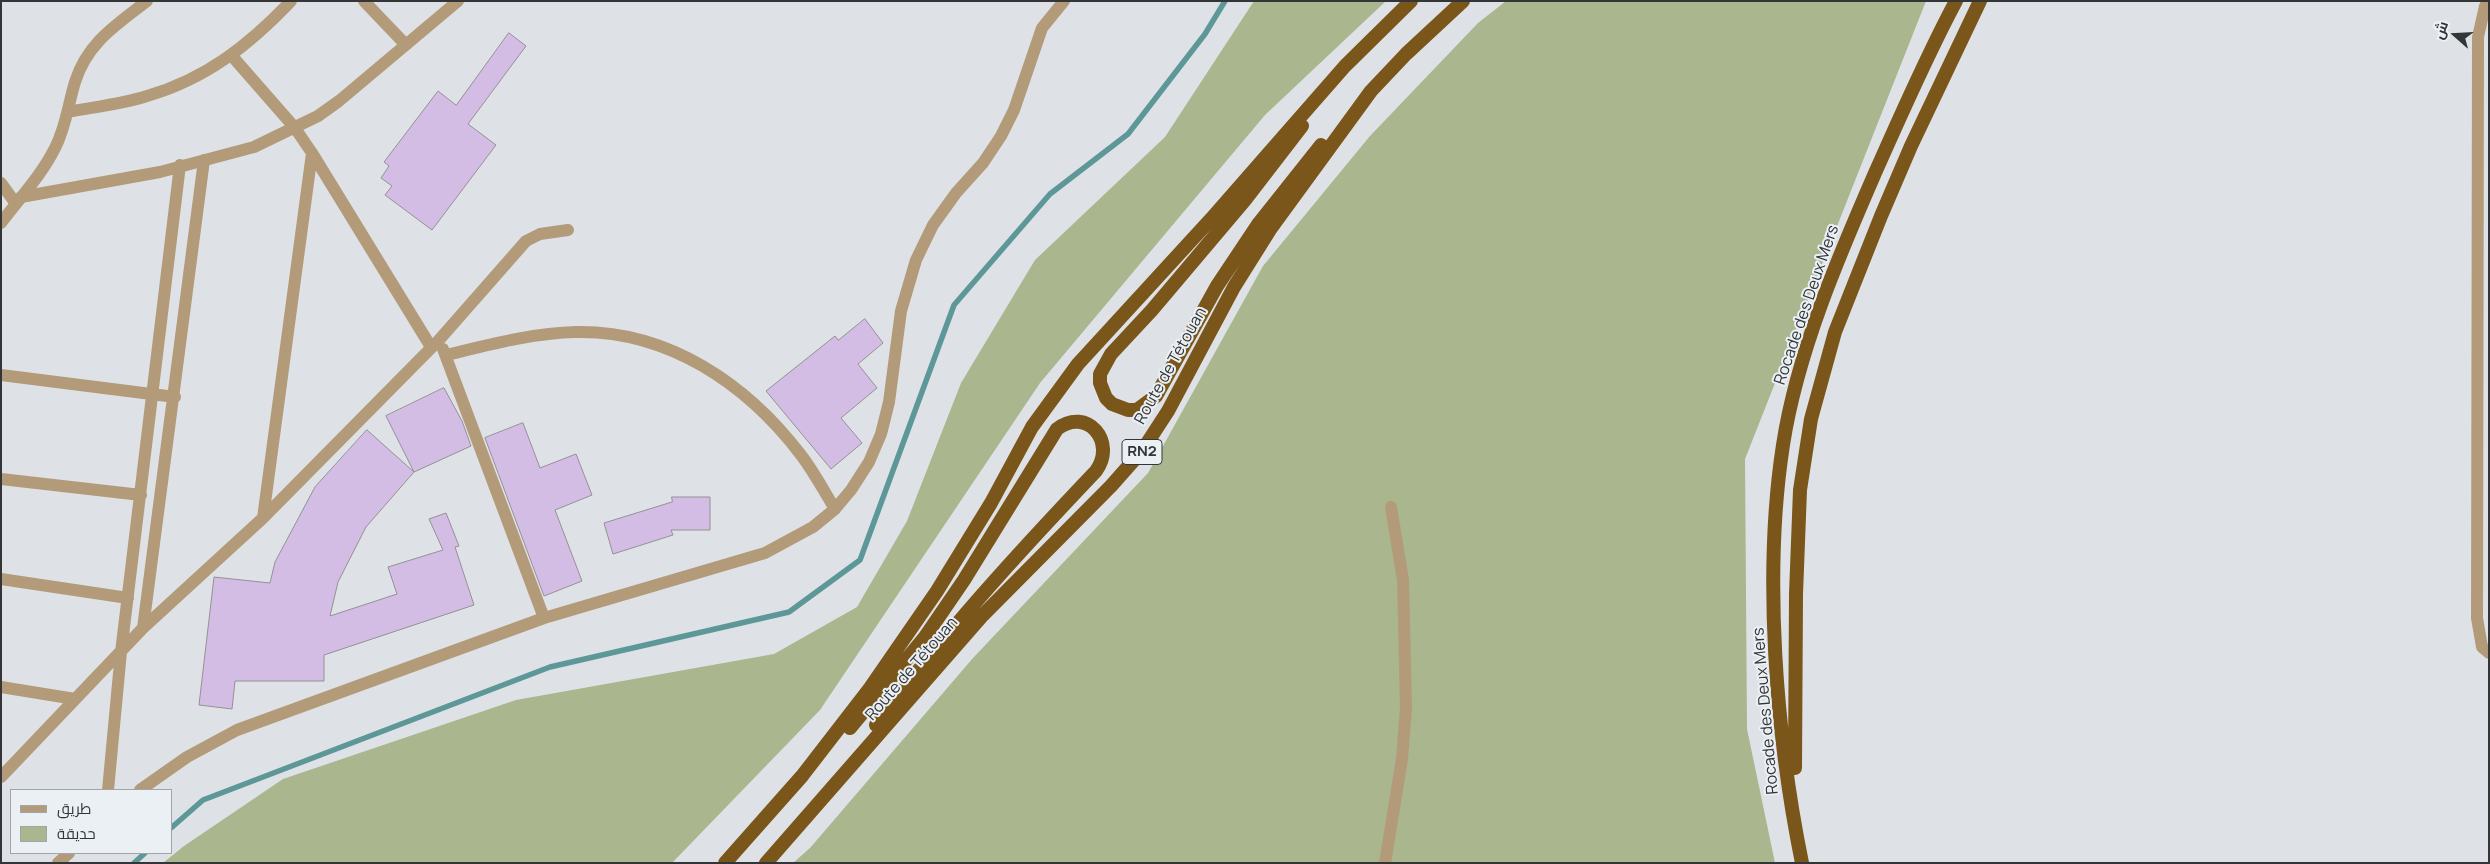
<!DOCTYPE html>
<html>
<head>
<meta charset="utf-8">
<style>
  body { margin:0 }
  #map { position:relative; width:2490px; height:864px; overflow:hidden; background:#dee2e7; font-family:Manrope,Cairo,sans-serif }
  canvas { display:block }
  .frame { position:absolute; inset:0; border:2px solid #333537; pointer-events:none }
  .legend { position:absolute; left:10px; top:789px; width:162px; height:65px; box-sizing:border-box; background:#ebf0f5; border:1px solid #a1a5a9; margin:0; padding:6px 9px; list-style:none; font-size:15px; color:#333537 }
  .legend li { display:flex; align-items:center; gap:10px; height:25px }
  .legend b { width:25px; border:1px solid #a1a5a9 }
  .north { position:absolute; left:2430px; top:10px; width:50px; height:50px; -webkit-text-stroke:4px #ebf0f5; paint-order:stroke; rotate:289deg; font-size:14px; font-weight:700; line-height:20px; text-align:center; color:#333537 }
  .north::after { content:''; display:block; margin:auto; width:18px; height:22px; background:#333537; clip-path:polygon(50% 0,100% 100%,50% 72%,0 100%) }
</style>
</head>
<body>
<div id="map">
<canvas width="2490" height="864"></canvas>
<div class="frame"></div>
<ul class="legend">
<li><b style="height:6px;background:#b39b7a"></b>طريق</li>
<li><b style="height:14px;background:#a9b68e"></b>حديقة</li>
</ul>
<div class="north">ش</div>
</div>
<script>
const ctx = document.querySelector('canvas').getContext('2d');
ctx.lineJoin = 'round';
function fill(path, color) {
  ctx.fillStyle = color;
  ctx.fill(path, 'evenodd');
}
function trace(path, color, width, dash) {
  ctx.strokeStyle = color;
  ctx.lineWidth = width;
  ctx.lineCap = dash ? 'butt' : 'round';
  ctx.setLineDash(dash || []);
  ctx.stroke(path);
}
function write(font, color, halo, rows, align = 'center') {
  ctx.font = font + ' Manrope,sans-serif';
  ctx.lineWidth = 4;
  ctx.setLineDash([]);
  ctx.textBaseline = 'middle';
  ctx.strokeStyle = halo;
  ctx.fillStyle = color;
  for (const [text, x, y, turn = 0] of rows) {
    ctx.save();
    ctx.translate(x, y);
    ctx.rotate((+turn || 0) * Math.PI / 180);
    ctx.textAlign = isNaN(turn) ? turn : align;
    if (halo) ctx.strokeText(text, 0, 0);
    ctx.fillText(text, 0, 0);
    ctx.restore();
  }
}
const green = new Path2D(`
  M1254,1H1386L1265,115L1040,383L820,710L672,863H163L184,846L283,779L516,700L774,654L857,607L907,521L961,383L1035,260L1165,137Z
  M1506,1H1926L1745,459L1747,729L1775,863H793L810,848L973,658L1148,473L1263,266L1370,136L1478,23Z`);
const stream = new Path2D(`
  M171,828L203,800L550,667L789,612L860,560L954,305L1050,194L1128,134L1205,34L1225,1
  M134,863L145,853`);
const building = new Path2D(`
  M509,33L526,46L468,124L496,145L432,230L385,195L392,186L381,178L389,166L384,162L438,91L456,105Z
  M865,319L883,343L858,364L877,388L841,418L862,443L831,469L766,391L835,336L838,340Z
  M444,388L462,421L471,446L414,472L386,416Z
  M523,423L540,468L576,454L592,495L555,510L582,581L544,596L485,438Z
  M367,430L414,472L366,527L338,582L330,616L397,594L388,567L443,550L429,519L446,513L459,546L455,547L474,605L324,655V681H235L232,709L199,705L214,577L270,583L275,562L315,487Z
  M672,497H710V530H671L673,535L613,554L604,523L672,502Z`);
const minor = new Path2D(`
  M364,1L406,45
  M2489,3L2485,6L2478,37L2477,618L2482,647L2489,653
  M232,56L295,128L312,153L431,347
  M68,112C94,107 122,104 147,96C206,79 249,45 291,1
  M1,183L16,204
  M21,197L160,172L254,147L318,116L339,101L458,1
  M1,223C19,199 41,176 55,148C66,127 68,105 75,82C87,43 116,25 147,1
  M443,349L544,618
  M446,355C488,345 532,333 576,332C668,330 747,384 801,455C814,472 824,491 835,509
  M1,375L175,397
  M1,479L141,495
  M263,518L312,153
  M1,579L128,598
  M143,628L204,160
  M1,687L75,699
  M1,777L143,628L263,518L439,340L526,241L540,234L568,230
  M108,790L121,652L180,165
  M140,790L187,757L237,730L544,618L765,553L813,527L835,509L851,490L869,462L881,434L889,402L901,311L916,260L933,225L956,193L983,163L1001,136L1014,110L1042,28L1064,1
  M58,863L69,853
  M1385,863L1402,759L1406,708L1403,580L1391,507`);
const trunk = new Path2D(`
  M1302,126L1245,200L1152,310L1111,354L1100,374V383L1106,398L1112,404L1128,410H1137L1156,396L1217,286L1259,223L1321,145
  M850,728L925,637L964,580L1057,429C1087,406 1117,442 1096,471C1019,552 943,635 876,725
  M1795,768L1796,594L1800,490L1811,419L1835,332L1881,216L1911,146L1980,1
  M725,863L802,776L870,688L937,591L991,503L1032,427L1078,364L1211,219L1345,66L1411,1
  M766,863L983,615L1111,486L1142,451L1168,411L1234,287L1271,228L1371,91L1406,54L1463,1
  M1802,863C1776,735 1763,574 1783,445C1797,353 1838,258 1875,173C1901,115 1926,57 1956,1`);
const shields = [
  [1142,452,40]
];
const shieldNames = [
  ["RN2",1142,452]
];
const streetNames = [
  ["Rocade des Deux Mers",1807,305,-71],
  ["Route de Tétouan",1171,366,-61],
  ["Route de Tétouan",912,669,-49],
  ["Rocade des Deux Mers",1766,711,-95]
];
fill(green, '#a9b68e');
trace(stream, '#5e9797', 5.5);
fill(building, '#d3bde4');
trace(building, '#939095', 1);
trace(minor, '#b39b7a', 12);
trace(trunk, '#7a561a', 14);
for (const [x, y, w] of shields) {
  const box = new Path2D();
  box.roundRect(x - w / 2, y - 12.5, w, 25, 4);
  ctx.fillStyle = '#ebf0f5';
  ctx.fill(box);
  trace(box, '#333537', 1);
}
write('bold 15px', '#333537', null, shieldNames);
write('16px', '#333537', '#ebf0f5', streetNames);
</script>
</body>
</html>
